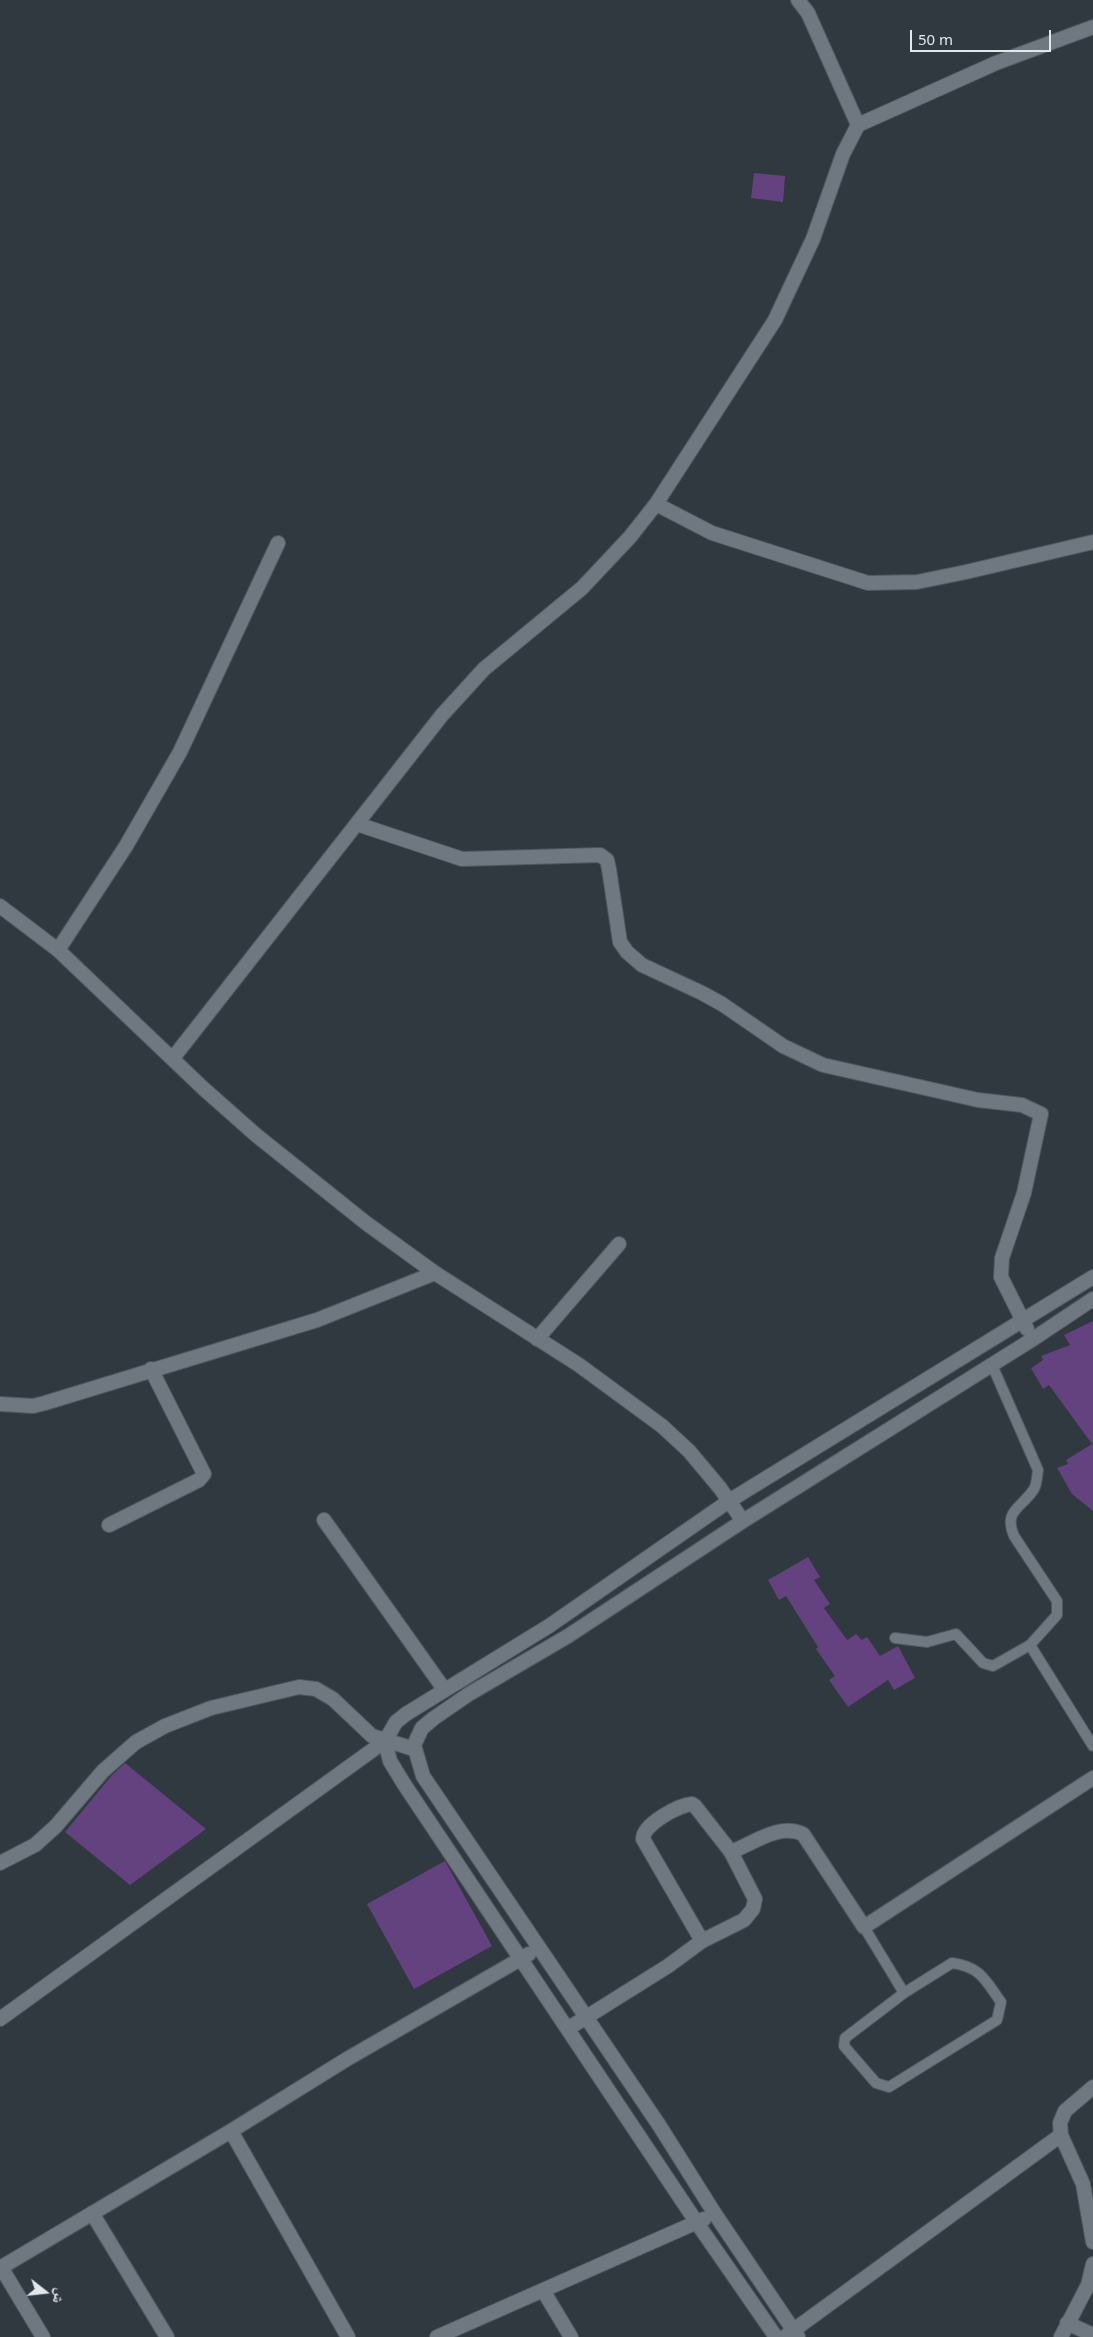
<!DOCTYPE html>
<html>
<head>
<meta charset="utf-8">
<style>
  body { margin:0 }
  #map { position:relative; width:1093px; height:2337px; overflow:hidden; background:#303840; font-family:"Noto Sans","Noto Naskh Arabic",sans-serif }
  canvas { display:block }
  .north { position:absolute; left:20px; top:2267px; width:50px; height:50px; -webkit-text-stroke:4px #303840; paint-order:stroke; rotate:106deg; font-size:14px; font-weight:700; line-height:20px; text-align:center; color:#e2e7ec }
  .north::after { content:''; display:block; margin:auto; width:18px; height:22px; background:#e2e7ec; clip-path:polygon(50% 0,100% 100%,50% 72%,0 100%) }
  .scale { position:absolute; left:910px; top:30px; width:141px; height:22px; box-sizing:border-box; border:2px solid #e2e7ec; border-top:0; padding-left:6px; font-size:15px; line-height:18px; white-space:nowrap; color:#e2e7ec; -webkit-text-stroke:4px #303840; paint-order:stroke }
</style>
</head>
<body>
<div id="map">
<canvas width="1093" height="2337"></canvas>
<div class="north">ش</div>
<div class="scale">50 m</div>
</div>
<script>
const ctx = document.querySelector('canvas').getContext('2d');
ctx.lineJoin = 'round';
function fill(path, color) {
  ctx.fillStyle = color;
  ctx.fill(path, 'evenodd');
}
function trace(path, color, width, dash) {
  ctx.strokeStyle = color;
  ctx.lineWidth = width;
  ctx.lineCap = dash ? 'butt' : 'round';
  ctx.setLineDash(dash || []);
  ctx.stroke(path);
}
const building = new Path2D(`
  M754,173L785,176L783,202L751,198Z
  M1093,1321V1511L1072,1494L1057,1468L1068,1464L1066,1460L1092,1444L1049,1385L1043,1389L1031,1368L1043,1360L1041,1356L1070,1345L1064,1335Z
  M808,1557L820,1577L814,1580L830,1604L824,1608L847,1640L856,1634L862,1640L867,1637L880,1656L898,1646L915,1678L894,1690L888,1680L848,1707L829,1680L835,1676L816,1649L818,1647L786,1596L779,1600L768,1580Z
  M125,1763L206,1829L130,1885L65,1832L112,1775Z
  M445,1861L492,1946L414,1989L367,1904Z`);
const service = new Path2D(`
  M895,1638L927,1642L956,1634L983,1663L993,1666L1030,1645L1057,1615V1601L1014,1536C1003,1510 1022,1508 1034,1489C1037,1484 1037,1476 1038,1470L992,1365
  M1030,1645L1093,1746
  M864,1927L904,1993
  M952,1963C981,1967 985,1980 1001,2002L997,2020L889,2087L876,2083L844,2046L845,2038L904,1993Z`);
const minor = new Path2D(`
  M858,125L996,63L1093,27
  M656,504L712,533L868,583L917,582L966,572L1093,542
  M357,824L462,859L600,855L607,860L609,869L620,942L627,952L642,965L702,993L722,1004L783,1046L823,1065L978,1100L1022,1105L1041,1114L1024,1193L1002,1258L1001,1277L1027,1329
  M0,906L58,950L204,1089L256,1135L366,1223L435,1273L579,1365L662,1426L689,1451L720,1488L743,1521
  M58,950L126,846L180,752L278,543
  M173,1058L442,715L484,669L582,588L630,537L656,504L775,320L813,239L843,154L858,125L808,13L798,0
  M537,1339L619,1244
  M0,1404L33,1406L45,1403L317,1320L435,1273
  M324,1520L444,1689
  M109,1525L199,1480L204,1474L151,1369
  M731,1852C754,1843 779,1823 803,1834L864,1927L1093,1778
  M0,1863L35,1845L56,1826L103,1771L136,1742L165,1726L211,1708L299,1687L316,1689L333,1699L372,1736L414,1749
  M0,2019L385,1741
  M569,2028L668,1966L702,1941L744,1920L753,1909L755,1899L731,1852L695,1806L692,1804C679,1805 643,1824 643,1839L702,1941
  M1093,2087L1065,2111L1060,2123L1061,2135L1083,2184L1093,2242
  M231,2131L348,2337
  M92,2213L167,2337
  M1,2267L43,2337
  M0,2268L231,2131L347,2059L529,1954
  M544,2292L571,2337
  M1067,2323L1093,2335
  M787,2335L1061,2135
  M437,2337L704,2219
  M776,2337L697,2223L404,1784L390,1761L385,1741L396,1722L406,1714L549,1626L729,1501L1093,1277
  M798,2337L715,2214L659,2125L423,1776L414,1745L422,1728L434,1718L469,1694L568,1636L743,1521L1033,1339L1093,1299
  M1061,2337L1088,2285L1093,2264`);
fill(building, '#63427f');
trace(service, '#51575e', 12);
trace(minor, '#51575e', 16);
trace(service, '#6f7780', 10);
trace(minor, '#6f7780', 14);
</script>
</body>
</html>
